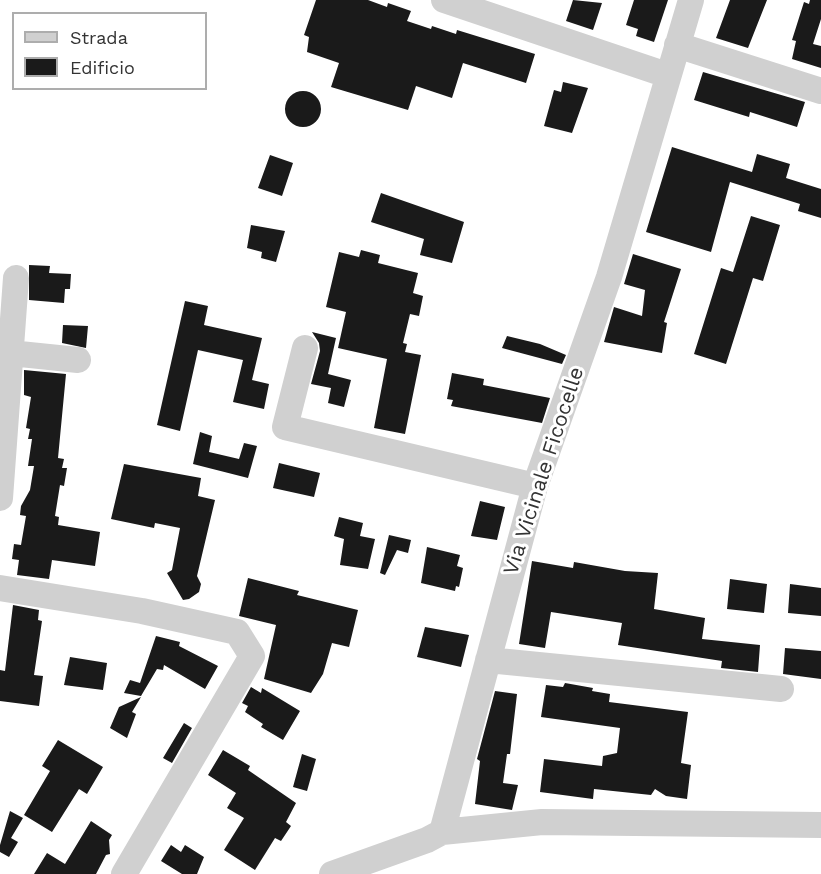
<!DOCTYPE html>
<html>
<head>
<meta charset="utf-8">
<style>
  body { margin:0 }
  #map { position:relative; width:821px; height:874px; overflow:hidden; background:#fff; font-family:"Work Sans",sans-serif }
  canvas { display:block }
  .legend { position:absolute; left:12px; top:12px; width:195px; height:78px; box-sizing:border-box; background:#fff; border:2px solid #adadad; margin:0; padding:8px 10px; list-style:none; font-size:18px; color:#333 }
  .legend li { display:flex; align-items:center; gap:12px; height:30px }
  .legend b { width:30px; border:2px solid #adadad }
</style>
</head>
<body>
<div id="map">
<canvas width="821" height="874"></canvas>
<ul class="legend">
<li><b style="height:8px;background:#d0d0d0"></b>Strada</li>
<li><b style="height:16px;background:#1a1a1a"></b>Edificio</li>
</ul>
</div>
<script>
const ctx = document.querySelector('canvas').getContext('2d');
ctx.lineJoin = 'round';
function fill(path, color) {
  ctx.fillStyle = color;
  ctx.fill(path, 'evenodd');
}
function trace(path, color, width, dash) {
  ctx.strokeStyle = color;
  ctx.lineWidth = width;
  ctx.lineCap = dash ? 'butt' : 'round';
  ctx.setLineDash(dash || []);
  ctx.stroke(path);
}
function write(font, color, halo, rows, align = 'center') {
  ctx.font = font + ' "Work Sans",sans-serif';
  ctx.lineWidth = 6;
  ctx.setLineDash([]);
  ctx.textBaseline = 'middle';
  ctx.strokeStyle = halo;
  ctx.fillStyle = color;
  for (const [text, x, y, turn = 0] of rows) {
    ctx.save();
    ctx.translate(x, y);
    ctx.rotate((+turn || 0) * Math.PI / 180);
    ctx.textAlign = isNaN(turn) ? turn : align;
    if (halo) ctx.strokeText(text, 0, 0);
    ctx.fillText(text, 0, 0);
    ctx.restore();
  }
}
const building = new Path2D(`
  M316,0H368L387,7L388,3L411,11L407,21L431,29L432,26L456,34L457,30L535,54L526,83L463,63L452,98L416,86L408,110L331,87L339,63L307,52L309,37L304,35Z
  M573,0L602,3L593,30L566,21Z
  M634,0H668L654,42L636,36L638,29L626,25Z
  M730,0H767L748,48L716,38Z
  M810,0H821V19L813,44L821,46V68L792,59L796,41L792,40L804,2L809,4Z
  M703,72L805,102L797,127L750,112L749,117L694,100Z
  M563,82L588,88L572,133L544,126L554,90L561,92Z
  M285 109a18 18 0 1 1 36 0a18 18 0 1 1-36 0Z
  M672,147L752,172L757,154L790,164L786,178L821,189V218L798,211L800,204L730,182L711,252L646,232Z
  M270,155L293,163L282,196L258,188Z
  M381,193L464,222L452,263L420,255L424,239L371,222Z
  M751,216L780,225L763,281L753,278L726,364L694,354L721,268L733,272Z
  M251,225L285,231L276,262L261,258L262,252L247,248Z
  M361,250L380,255L378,263L418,273L413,293L423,296L419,316L410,314L403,343L407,344L405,352L421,355L405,434L374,428L387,359L338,348L346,312L326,307L339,252L359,257Z
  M633,254L681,269L664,322L667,323L662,353L604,342L614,307L642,316L645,290L624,284Z
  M29,265L50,266L49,273L71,274L70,289H65L64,303L29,300Z
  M185,301L208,306L204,325L262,338L252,380L269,384L264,409L233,402L243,360L198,350L180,431L157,425Z
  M63,325L88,326L86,348L62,343Z
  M312,332L336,338L328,374L351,380L344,407L328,403L331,388L311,384L320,351L319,343Z
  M507,336L540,344L566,355L562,364L502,348Z
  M24,370L66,374L58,458L64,459L62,468H67L64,486L60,485L55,516L59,517L58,525L100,532L95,566L52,560L49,579L17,575L19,560L12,559L14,544L21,545L26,516L20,515L21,506L30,490L34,466H28L32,439H28L30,429L26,428L31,397L24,395Z
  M452,373L484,379L483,385L550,398L542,423L451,406L453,400L447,399Z
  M200,432L212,436L209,452L239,459L244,443L257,446L248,478L193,464Z
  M279,463L320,473L314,497L273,488Z
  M124,464L201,478L198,496L215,500L197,576L201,584L199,592L189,599L183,600L167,573L172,570L180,528L155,523L154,528L111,519Z
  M480,501L505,507L497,540L471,536Z
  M339,517L363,523L360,536L375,539L368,569L340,565L344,539L334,536Z
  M389,535L411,540L408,553L397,550L385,575L380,573Z
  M427,547L460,555L457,566L463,568L459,587L456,586L455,591L421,583Z
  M532,561L573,568L574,562L625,571L658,573L654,609L705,618L702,639L760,645L758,672L721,668L722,661L618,645L622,623L551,612L545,648L519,644Z
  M248,578L299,591L297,595L358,610L349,647L332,643L323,674L311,693L264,679L276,625L239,616Z
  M730,579L767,584L764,613L727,609Z
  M790,584L821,588V616L788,613Z
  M13,605L39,610L38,620L42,621L34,675L43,676L39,706L0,701V670L5,671Z
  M425,627L469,635L461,667L417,657Z
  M156,636L180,642L179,646L218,666L205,689L164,665L163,670L157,669L141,696L124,693L130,680L140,683Z
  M785,648L821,651V679L783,674Z
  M70,657L107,663L103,690L64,685Z
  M565,683L593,688L592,691L610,694L609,702L688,712L681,763L691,765L687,799L666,796L655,789L651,795L594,789L593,799L540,792L544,759L602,766L603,756L617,753L620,728L541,717L546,685L563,687Z
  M251,687L261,693L262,688L300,711L283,740L261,727L263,724L245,712L248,706L242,703Z
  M495,691L517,694L510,754H507L503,783L518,785L512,810L475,804L480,761L477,759Z
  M141,697L132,712L136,714L127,738L110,728L119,707Z
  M184,723L192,728L172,763L163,758Z
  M58,740L103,767L87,794L79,789L52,832L24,815L50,771L42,766Z
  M223,750L250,766L248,770L296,803L286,822L291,826L281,841L275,838L255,870L224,850L244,818L227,808L236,793L208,775Z
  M302,754L316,759L307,791L293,787Z
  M10,811L23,818L11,838L18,842L9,857L0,852V845Z
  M91,821L112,835L109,840L110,854L106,855L96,874H34L47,853L65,864Z
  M171,845L181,852L185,845L204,857L197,874H182L161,861Z`);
const minor = new Path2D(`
  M444,0L667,75
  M677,45L821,91
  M305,348L285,427L535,486
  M0,352L78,360
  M0,498L16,278
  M0,588L142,611L237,632L252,656L124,874
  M488,660L781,689
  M442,832L542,822L821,825
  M332,874L427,840L442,832L535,486L609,277L691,0`);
const streetNames = [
  ["Via Vicinale Ficocelle",544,471,-72]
];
fill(building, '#1a1a1a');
trace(minor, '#d0d0d0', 26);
write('21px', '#333', '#fff', streetNames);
</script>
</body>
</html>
